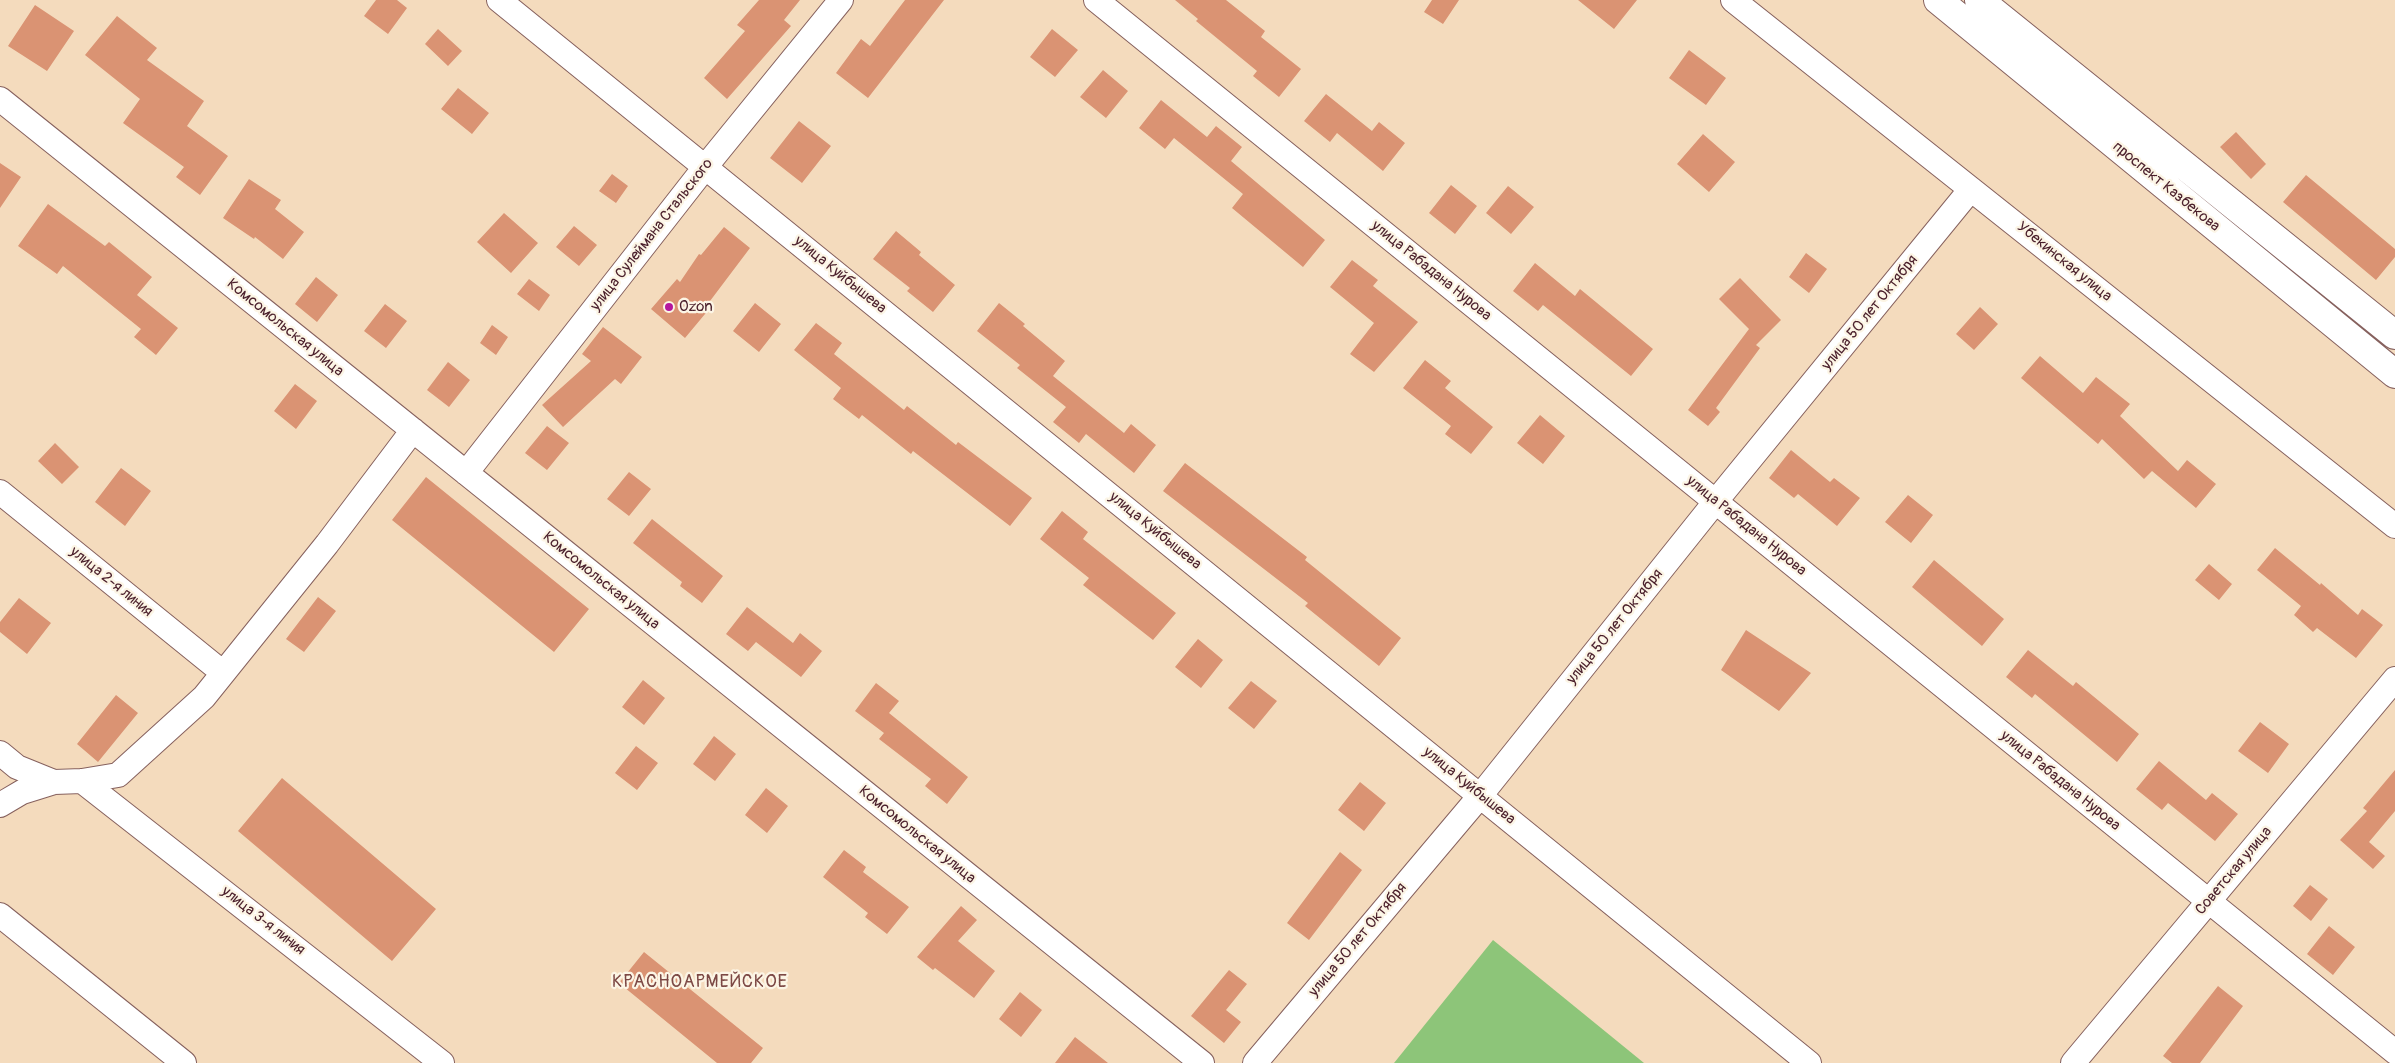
<!DOCTYPE html>
<html>
<head>
<meta charset="utf-8">
<style>
  body { margin:0 }
  canvas { display:block; background:#f4dbbd }
</style>
</head>
<body>
<canvas width="2395" height="1063"></canvas>
<script>
const ctx = document.querySelector('canvas').getContext('2d');
ctx.lineJoin = 'round';
function fill(path, color) {
  ctx.fillStyle = color;
  ctx.fill(path, 'evenodd');
}
function trace(path, color, width, dash) {
  ctx.strokeStyle = color;
  ctx.lineWidth = width;
  ctx.lineCap = dash ? 'butt' : 'round';
  ctx.setLineDash(dash || []);
  ctx.stroke(path);
}
function write(font, color, halo, rows, align = 'center') {
  ctx.font = font + ' Pangolin,sans-serif';
  ctx.lineWidth = 4.5;
  ctx.setLineDash([]);
  ctx.textBaseline = 'middle';
  ctx.strokeStyle = halo;
  ctx.fillStyle = color;
  for (const [text, x, y, turn = 0] of rows) {
    ctx.save();
    ctx.translate(x, y);
    ctx.rotate((+turn || 0) * Math.PI / 180);
    ctx.textAlign = isNaN(turn) ? turn : align;
    if (halo) ctx.strokeText(text, 0, 0);
    ctx.fillText(text, 0, 0);
    ctx.restore();
  }
}
const green = new Path2D(`
  M1493,940L1644,1063H1394Z`);
const building = new Path2D(`
  M376,0H397L407,8L388,34L364,16Z
  M759,0H800L784,20L791,26L727,99L704,78L745,31L737,25Z
  M905,0H944L868,98L836,73L861,39L870,46Z
  M1175,0H1226L1265,31L1261,37L1301,69L1279,97L1253,76L1257,71L1196,21L1198,19Z
  M1432,0H1459L1443,24L1424,12Z
  M1578,0H1637L1614,29Z
  M35,5L74,31L47,71L8,46Z
  M117,16L157,48L147,60L204,101L187,126L228,156L200,195L176,177L184,167L123,123L140,99L85,55Z
  M438,29L462,51L448,66L425,44Z
  M1052,29L1078,50L1055,77L1030,57Z
  M1689,50L1726,78L1706,105L1669,78Z
  M1103,70L1128,91L1106,118L1080,97Z
  M458,88L489,113L472,134L441,109Z
  M1326,94L1372,131L1379,122L1405,143L1383,171L1337,133L1330,142L1304,121Z
  M1161,100L1207,137L1216,126L1242,147L1231,161L1325,240L1303,267L1232,208L1243,194L1174,138L1165,149L1139,128Z
  M799,121L831,146L802,183L770,158Z
  M2236,132L2266,164L2251,179L2220,147Z
  M1703,134L1735,162L1709,192L1677,164Z
  M0,163L21,177L0,208Z
  M612,174L628,186L616,203L599,191Z
  M2306,175L2395,249V257L2376,280L2283,202Z
  M249,179L281,200L275,209L304,232L283,259L255,237L254,239L223,218Z
  M1451,185L1477,206L1455,234L1429,213Z
  M1508,186L1534,207L1511,234L1486,213Z
  M48,204L105,246L109,242L152,277L137,295L178,328L156,355L134,337L141,329L63,266L57,274L18,246Z
  M504,213L538,243L511,273L477,242Z
  M574,226L597,245L579,266L556,247Z
  M724,227L750,248L707,305L710,308L685,338L651,309L677,279L680,282L699,254L701,255Z
  M896,231L921,252L919,255L955,285L933,312L907,291L910,288L873,259Z
  M1806,253L1827,269L1809,293L1789,277Z
  M1352,260L1378,280L1373,286L1418,322L1374,372L1350,354L1374,323L1330,287Z
  M1535,263L1575,296L1580,289L1653,349L1631,376L1543,305L1538,311L1513,291Z
  M316,277L338,295L317,322L295,304Z
  M1740,278L1781,320L1756,345L1760,348L1716,408L1720,412L1708,426L1688,410L1749,329L1719,299Z
  M529,279L550,295L539,311L517,294Z
  M755,303L781,324L759,352L733,331Z
  M999,303L1025,324L1023,326L1065,361L1053,376L1124,433L1131,424L1156,445L1134,473L1086,434L1079,443L1053,422L1066,407L1017,368L1020,365L977,331Z
  M385,304L407,321L386,348L364,331Z
  M1980,307L1998,324L1974,350L1956,334Z
  M816,323L842,343L834,354L904,410L907,406L956,445L958,442L1032,498L1010,526L913,451L911,454L862,415L859,419L833,399L841,388L794,350Z
  M492,325L508,337L496,355L480,343Z
  M603,327L642,357L621,384L615,379L563,427L542,405L591,361L582,354Z
  M2040,356L2083,393L2096,377L2130,404L2120,416L2178,471L2187,460L2216,484L2196,508L2152,471L2144,479L2102,439L2098,444L2021,378Z
  M1425,360L1451,381L1445,388L1493,427L1471,454L1445,434L1451,426L1403,388Z
  M448,362L470,380L449,407L427,390Z
  M295,384L317,401L296,429L274,411Z
  M1540,415L1565,436L1543,464L1517,443Z
  M547,426L569,443L547,470L525,453Z
  M55,443L79,467L62,484L38,461Z
  M1791,450L1830,482L1834,478L1860,498L1837,526L1798,494L1794,498L1769,478Z
  M1185,463L1307,557L1305,560L1401,638L1379,666L1305,606L1308,603L1163,491Z
  M121,468L151,491L125,526L95,502Z
  M629,472L651,489L629,516L607,499Z
  M426,477L589,609L554,652L392,520Z
  M1908,495L1933,515L1911,543L1885,522Z
  M1062,511L1088,532L1083,539L1176,613L1153,640L1083,585L1089,578L1040,539Z
  M652,519L723,576L702,603L680,586L682,582L633,543Z
  M2275,548L2320,585L2321,583L2358,615L2362,609L2383,625L2356,658L2317,628L2313,632L2294,615L2301,606L2257,570Z
  M1934,560L2004,619L1982,646L1912,587Z
  M2209,564L2232,584L2219,600L2195,580Z
  M318,597L336,611L304,652L286,639Z
  M19,598L51,623L27,654L0,632V622Z
  M747,607L793,643L800,633L822,651L801,677L756,642L748,651L726,634Z
  M1746,630L1811,673L1779,711L1721,670Z
  M1198,639L1223,660L1201,688L1175,667Z
  M2028,650L2073,686L2076,682L2139,734L2117,762L2035,694L2032,698L2006,677Z
  M643,680L665,698L644,725L622,707Z
  M1251,681L1277,701L1254,729L1228,708Z
  M876,683L899,701L889,713L968,777L947,804L925,786L931,779L879,739L884,733L855,711Z
  M116,695L138,713L98,762L77,744Z
  M2260,722L2289,744L2268,773L2238,751Z
  M714,736L736,754L715,781L693,764Z
  M636,746L658,763L637,790L615,773Z
  M2159,761L2206,800L2212,793L2238,814L2215,841L2168,803L2162,810L2136,789Z
  M2395,770V811L2369,842L2385,856L2373,869L2340,840L2367,811L2363,808Z
  M282,778L436,909L392,961L238,831Z
  M1360,782L1386,803L1364,831L1338,810Z
  M766,788L788,806L767,833L745,815Z
  M844,850L866,867L863,872L909,907L887,934L865,917L868,913L823,877Z
  M1340,852L1362,870L1309,940L1287,923Z
  M2310,885L2328,899L2311,921L2293,906Z
  M961,906L977,920L958,941L995,971L974,998L935,968L933,970L917,957Z
  M2329,926L2355,947L2333,975L2307,954Z
  M644,952L763,1048L751,1063H717L619,983Z
  M1229,970L1247,984L1226,1010L1241,1022L1224,1043L1191,1016Z
  M2218,986L2243,1006L2200,1063H2172L2163,1056Z
  M1020,992L1042,1010L1021,1037L999,1019Z
  M1075,1037L1108,1063H1055Z`);
const minor = new Path2D(`
  M499,0L1809,1063
  M1096,0L2395,1052
  M1733,0L2395,526
  M0,99L1202,1063
  M466,473L706,166L841,0
  M0,492L222,672
  M0,753L17,767L54,782L82,781L118,775L204,697L327,544L413,430
  M82,781L442,1063
  M0,805L22,792L54,782
  M0,915L184,1063
  M1255,1063L1480,796L1716,501L1971,189
  M2073,1063L2395,679`);
const trunk = new Path2D(`
  M1938,0L2395,374
  M1979,0L2395,335`);
const markers = [
  [669,307,5,"#b5179e"]
];
const streetNames = [
  ["проспект Казбекова",2166,187,39],
  ["улица Сулеймана Стальского",652,235,-52],
  ["Убекинская улица",2064,262,39],
  ["улица Рабадана Нурова",1431,271,39],
  ["улица Куйбышева",840,275,39],
  ["улица 50 лет Октября",1870,313,-51],
  ["Комсомольская улица",285,328,39],
  ["улица Рабадана Нурова",1746,526,39],
  ["улица Куйбышева",1155,531,39],
  ["Комсомольская улица",601,581,39],
  ["улица 2-я линия",111,582,39],
  ["улица 50 лет Октября",1615,627,-51],
  ["улица Рабадана Нурова",2060,781,39],
  ["улица Куйбышева",1469,786,39],
  ["Комсомольская улица",917,835,39],
  ["Советская улица",2234,871,-50],
  ["улица 3-я линия",263,921,38],
  ["улица 50 лет Октября",1358,940,-50]
];
const poiNames = [
  ["Ozon",679,307]
];
const quarterNames = [
  ["КРАСНОАРМЕЙСКОЕ",700,982]
];
fill(green, '#8dc579');
fill(building, '#da9373');
trace(minor, '#86615e', 26);
trace(trunk, '#86615e', 30);
trace(minor, '#fff', 24);
trace(trunk, '#fff', 28);
for (const [x, y, r, color] of markers) {
  const dot = new Path2D();
  dot.arc(x, y, r, 0, 2 * Math.PI);
  ctx.fillStyle = color;
  ctx.fill(dot);
  trace(dot, '#fcf5e5', 2);
}
write('15px', '#4a1f2b', '#fcf5e5', streetNames);
write('15px', '#4a1f2b', '#fcf5e5', poiNames, 'left');
ctx.letterSpacing = '1px';
write('18px', '#7c4844', '#fcf5e5', quarterNames);
ctx.letterSpacing = '0px';
</script>
</body>
</html>
